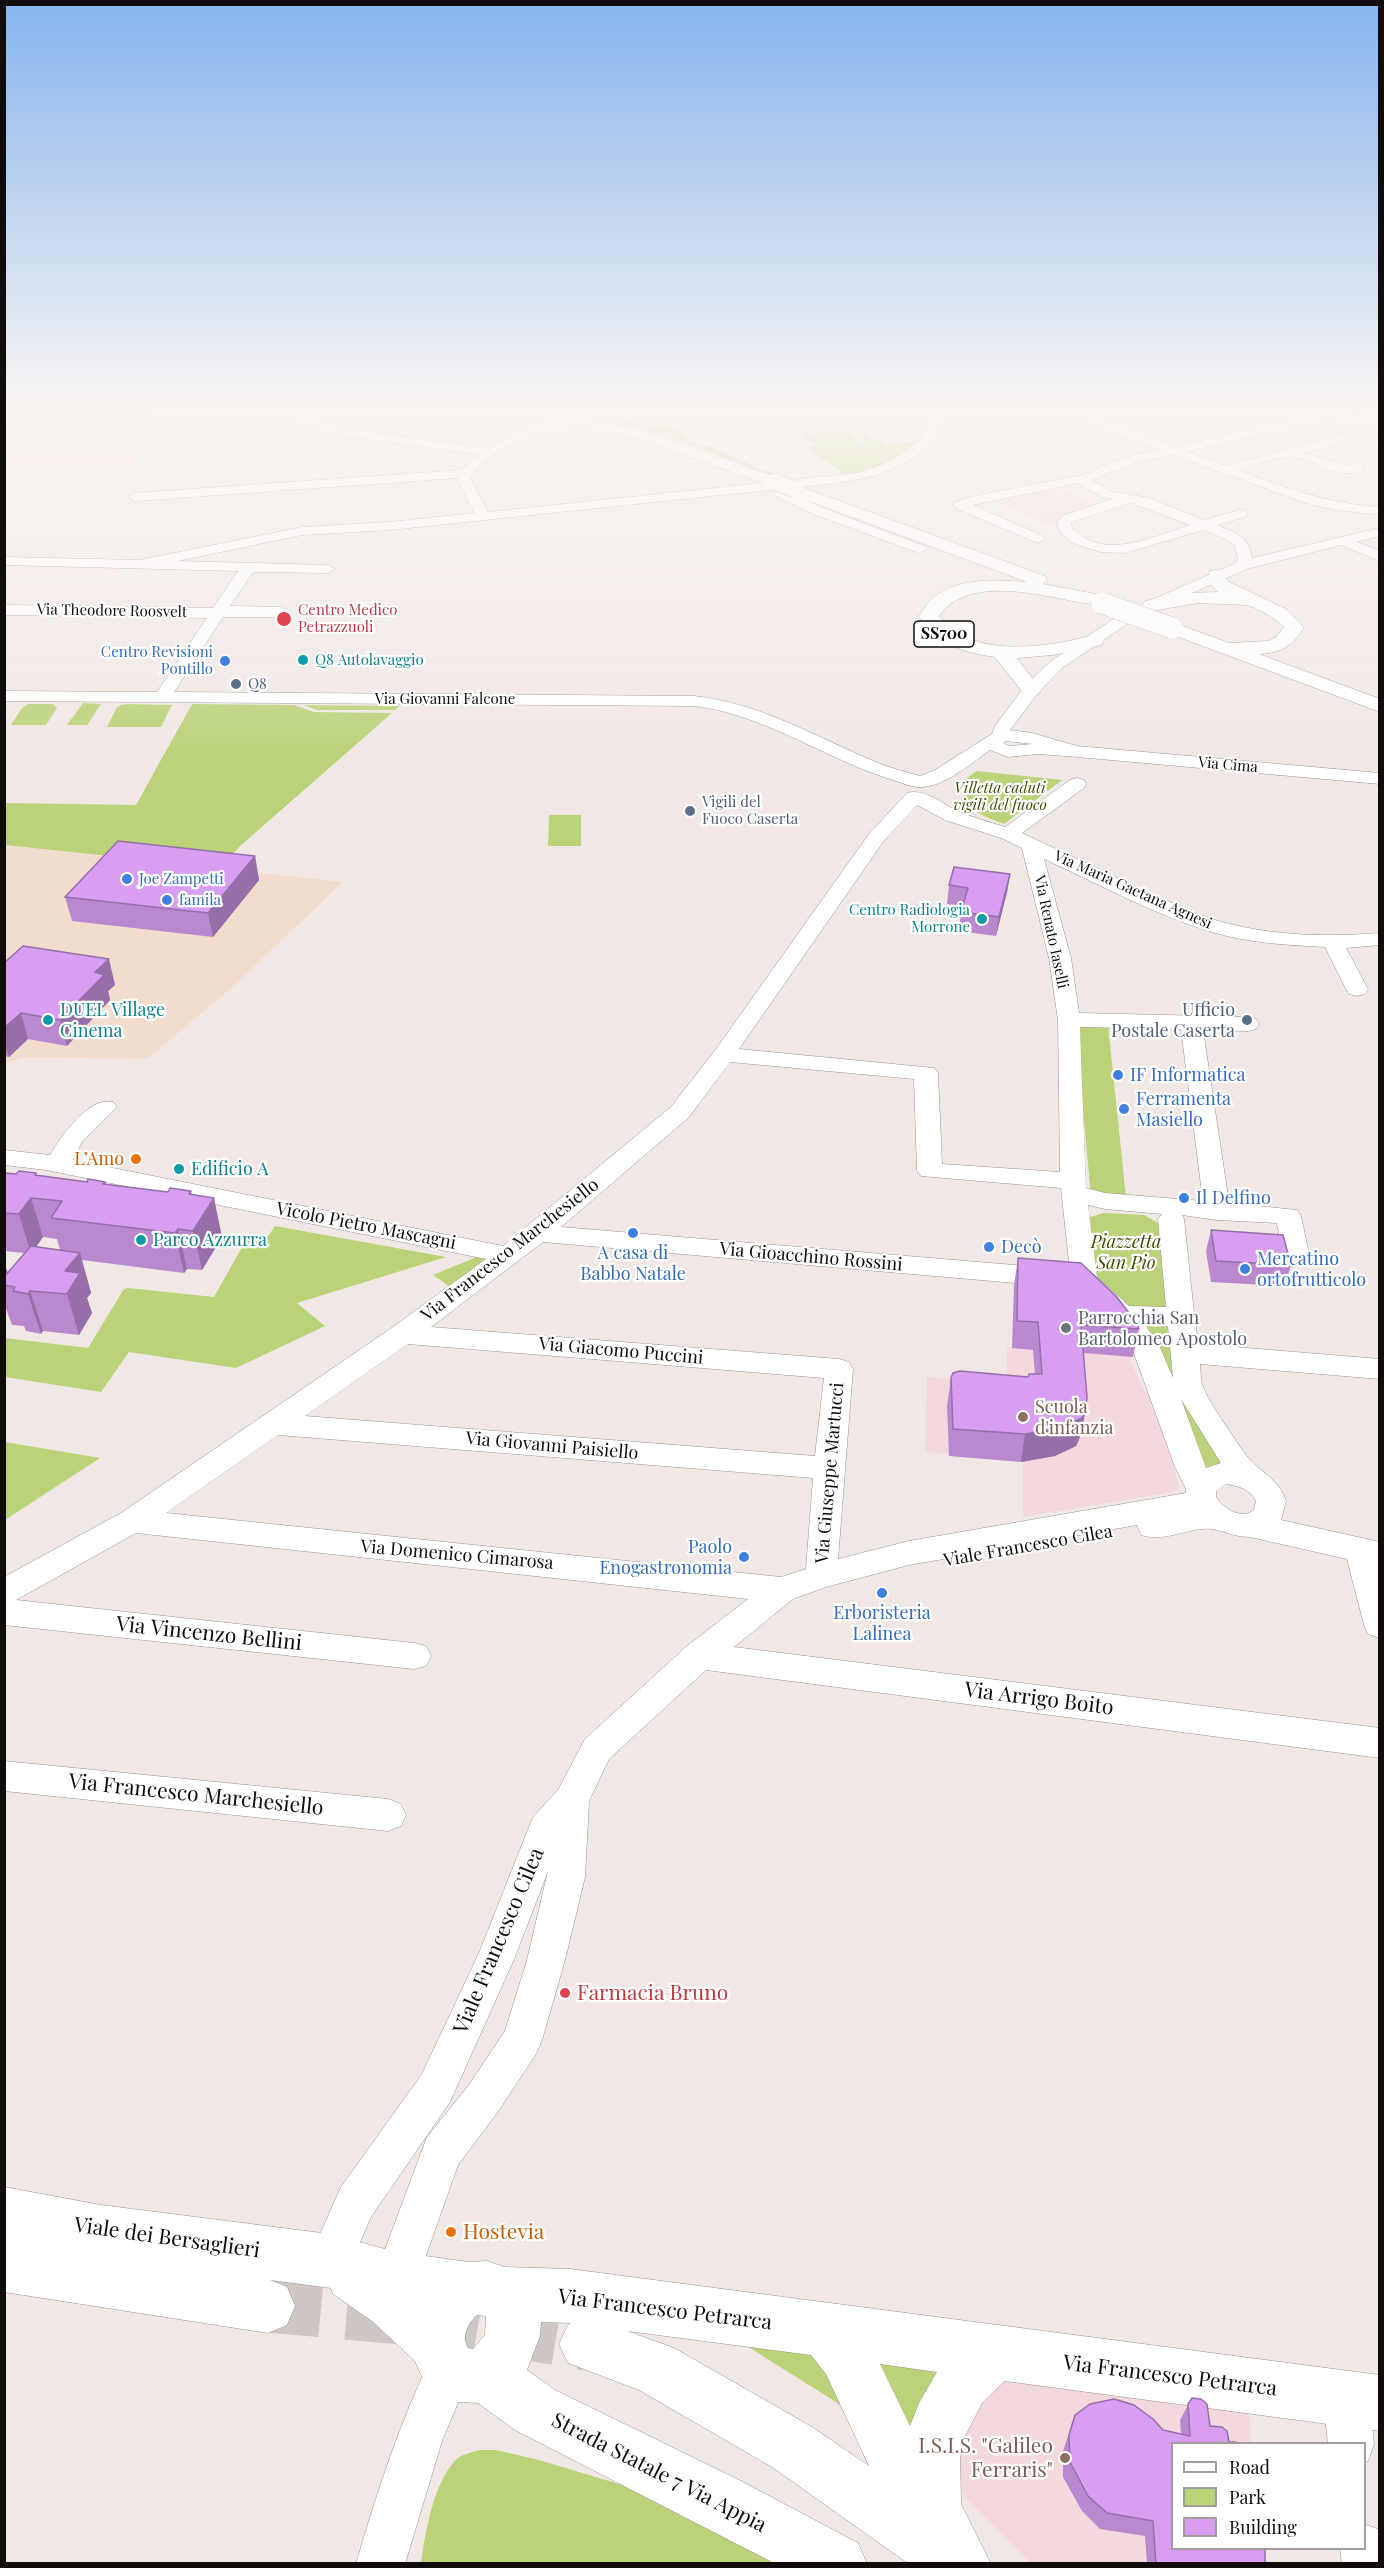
<!DOCTYPE html>
<html>
<head>
<meta charset="utf-8">
<style>
  body { margin:0 }
  #map { position:relative; width:1384px; height:2568px; overflow:hidden; background:#f1e8e5; font-family:"Playfair Display",serif }
  canvas { display:block }
  .frame { position:absolute; inset:0; border:6px solid #0f0c0b; pointer-events:none }
  .legend { position:absolute; left:1171px; top:2442px; width:195px; height:108px; box-sizing:border-box; background:#fff; border:2px solid #9f9e9d; margin:0; padding:8px 10px; list-style:none; font-size:18px; color:#0f0c0b }
  .legend li { display:flex; align-items:center; gap:12px; height:30px }
  .legend b { width:30px; border:2px solid #9f9e9d }
</style>
</head>
<body>
<div id="map">
<canvas width="1384" height="2568"></canvas>
<div class="frame"></div>
<ul class="legend">
<li><b style="height:8px;background:#fff"></b>Road</li>
<li><b style="height:16px;background:#bad278"></b>Park</li>
<li><b style="height:16px;background:#d79ef1"></b>Building</li>
</ul>
</div>
<script>
const ctx = document.querySelector('canvas').getContext('2d');
ctx.lineJoin = 'round';
function fill(path, color) {
  ctx.fillStyle = color;
  ctx.fill(path, 'evenodd');
}
function trace(path, color, width, dash) {
  ctx.strokeStyle = color;
  ctx.lineWidth = width;
  ctx.lineCap = dash ? 'butt' : 'round';
  ctx.setLineDash(dash || []);
  ctx.stroke(path);
}
function write(font, color, halo, rows, align = 'center') {
  ctx.font = font + ' "Playfair Display",serif';
  ctx.lineWidth = 4.5;
  ctx.setLineDash([]);
  ctx.textBaseline = 'middle';
  ctx.strokeStyle = halo;
  ctx.fillStyle = color;
  for (const [text, x, y, turn = 0] of rows) {
    ctx.save();
    ctx.translate(x, y);
    ctx.rotate((+turn || 0) * Math.PI / 180);
    ctx.textAlign = isNaN(turn) ? turn : align;
    if (halo) ctx.strokeText(text, 0, 0);
    ctx.fillText(text, 0, 0);
    ctx.restore();
  }
}
const commercial = new Path2D(`
  M5,408H150L145,416H192L191,419H197L179,451L154,452L151,461L64,467L5,465Z
  M5,845L343,882L229,990L147,1059L23,1057L5,1063Z`);
const education = new Path2D(`
  M1052,487L1099,505L1061,521L1058,528L990,500Z
  M1015,1346L1128,1354L1144,1391L1156,1396L1180,1491L1023,1517V1460L925,1452L927,1377L965,1380L1006,1394L1007,1348Z
  M1005,2378L1249,2407L1251,2443L1172,2444V2548L1255,2563H1030L965,2498L956,2472L958,2440L967,2412Z`);
const green = new Path2D(`
  M626,422L644,427L674,426L690,442L703,447L712,446L757,468L794,480L796,484L677,440L616,423Z
  M850,431L858,444H861L854,431H864L871,440H881L884,444L916,442L890,463L847,477L806,446H814L800,433Z
  M83,703L101,704L87,725H67Z
  M28,704H53L57,708L46,725H11L22,708Z
  M192,704L294,705L314,712L392,713L240,846L221,868L5,845V803L136,805Z
  M121,705L127,704L172,705L161,727H107L117,707Z
  M303,705L400,706L395,710H317Z
  M977,771L1062,780L1004,824C981,815 961,810 963,781Z
  M549,815H581V846H548Z
  M1075,1024L1108,1025L1126,1197L1091,1196Z
  M1104,1213L1144,1215L1158,1223L1169,1311L1127,1310L1093,1281L1087,1218Z
  M275,1226L446,1257L297,1303L325,1326L236,1368L129,1352L101,1392L5,1377V1338L88,1348L124,1289L128,1288L214,1297L250,1233L267,1238Z
  M484,1254L498,1258L450,1287L433,1275Z
  M1142,1326L1172,1327L1227,1464L1201,1473Z
  M5,1442L100,1458L5,1520Z
  M723,2331L826,2346L866,2427L836,2402Z
  M865,2351L958,2360L922,2463Z
  M480,2450H496L539,2460L659,2496L805,2564H421C425,2533 434,2479 458,2458C464,2454 473,2452 480,2450Z`);
const majorTunnel = new Path2D(`
  M268,2306L469,2324L587,2344`);
const minor = new Path2D(`
  M4,403H266L288,408L344,429L471,446C477,446 484,447 490,446C510,441 543,414 564,418L566,421L564,424C534,435 486,449 470,478L488,512L857,473C897,462 927,445 938,403H950C932,475 862,481 800,487L799,491L792,493L823,508L924,546L926,549L919,553L813,514L776,496L774,493L778,489L390,530L302,535L178,561L328,565L335,569L328,573L253,572L230,606L282,607L290,612L282,617H223L174,692L694,696C760,703 816,737 876,762C890,768 906,772 920,776L935,770L992,734L995,726L1025,686L1050,662L1112,620L1147,602L1236,563L1238,558L1235,546L1226,539L1203,530L1125,553L1101,552L1072,543L1060,532L1057,522L1064,515L1113,499L1101,497L1079,483L973,505L1043,536L1045,539L1038,543L955,508L953,505L955,502L979,495L1082,475L1129,456L1160,450L1087,422L1047,403H1063L1175,447L1310,415L1284,403H1301L1325,412L1380,403V410L1351,415L1380,422V430L1345,421L1323,420L1188,452L1226,466L1344,434L1348,435L1350,438L1348,441L1304,453L1346,466L1358,462L1365,466C1343,487 1312,456 1289,457C1275,457 1252,466 1238,470C1285,488 1330,504 1380,507V515L1336,510L1309,504L1173,455L1137,462L1092,480L1110,491L1149,498L1204,520L1240,510L1245,511L1247,514L1245,517L1217,525C1237,534 1248,535 1252,558L1380,528V536L1357,542L1380,551V561L1341,545L1247,569L1157,608L1124,626L1062,668L1037,694L1010,730L1032,733L1077,746L1380,773V784L1066,756L1038,754L1008,757L990,750C971,763 946,786 922,787C911,788 898,781 887,778C822,757 763,714 694,706L4,701V691L157,692L207,618L4,615V605L213,608L238,571L4,565V557L140,560L302,527L390,522L474,513L457,478L135,501L128,497L135,493L461,470L478,454L342,436L266,411L4,409ZM1131,503L1190,525C1154,536 1104,562 1072,528L1071,523L1074,521ZM1005,741L1033,744L1009,746L1003,743Z
  M629,403H645L631,411L577,419L571,415L577,411Z
  M1077,778L1084,780L1086,784L1084,788L1022,833C1060,851 1099,869 1137,887C1166,900 1195,915 1226,923C1275,936 1329,937 1380,933V945L1346,948L1368,989L1365,994L1357,996L1349,994L1346,989L1325,947C1287,945 1248,943 1212,932C1154,915 1099,884 1044,859L1071,958L1079,1013L1248,1017L1256,1019L1259,1024L1256,1029L1248,1031L1203,1030L1229,1203L1297,1210L1301,1216L1308,1249L1304,1255L1295,1257L1286,1255L1282,1249L1277,1223L1217,1220L1182,1215L1184,1219L1194,1313L1197,1317L1195,1320L1198,1344L1380,1359V1379L1200,1364C1201,1371 1200,1380 1203,1387C1207,1399 1242,1451 1251,1461C1265,1475 1280,1481 1286,1501L1281,1520L1380,1542V1638L1368,1634L1364,1625L1347,1559L1250,1537C1236,1537 1226,1532 1213,1529C1190,1526 1166,1543 1141,1535L1137,1525L909,1565L826,1587L793,1599L734,1647L1380,1728V1758L706,1670L609,1759L589,1801L585,1877L565,1960L542,2040L536,2054L497,2113L458,2165L412,2295L396,2301L380,2295L374,2279L427,2137L469,2085L505,2031L527,1960L548,1871L515,1957L450,2102L371,2217L345,2276L330,2283L315,2276L308,2261L341,2187L422,2074L479,1953L533,1817L558,1790L585,1739L687,1646L748,1599L136,1533L16,1600L414,1643L426,1646L431,1656L426,1666L414,1669L4,1625V1577L121,1513L393,1327L486,1259L46,1170L4,1165V1150L50,1155C61,1136 89,1096 113,1102L117,1107L82,1142L73,1160L503,1246L671,1107L716,1049L869,834L907,793C926,788 943,805 960,812C974,818 990,822 1005,827L1070,780ZM917,805L945,820L1001,838L1022,848L1049,958L1058,1020L1060,1172L942,1164L938,1073L934,1068L739,1049L883,842ZM1080,1027L1181,1029L1203,1201L1105,1193L1086,1188ZM730,1062L914,1079L917,1171L921,1176L1061,1188L1071,1280L1112,1322L1132,1348L1175,1467L1186,1489V1493L909,1541L838,1559L853,1369L849,1362L839,1359L431,1327L543,1242L1050,1286L1060,1283L1063,1277L1060,1271L1050,1268L561,1227L689,1117ZM1088,1205L1105,1209L1162,1214L1158,1219L1166,1307L1129,1306L1097,1277ZM1145,1325L1168,1326L1173,1378L1159,1345ZM408,1344L824,1378L815,1456L305,1416ZM1181,1399L1221,1463L1206,1468ZM278,1435L813,1478L806,1569L781,1577L166,1513ZM1226,1484C1238,1486 1251,1489 1256,1501L1254,1510C1241,1520 1224,1509 1216,1497V1491Z
  M4,1761L388,1799L401,1804L406,1815L401,1826L388,1831L4,1791Z
  M449,2347L465,2354L472,2370L442,2441L405,2564H356C377,2492 400,2421 433,2354Z
  M1346,2375L1362,2382L1369,2398L1374,2444L1368,2461L1364,2462V2444H1328L1323,2398L1330,2382Z
  M1364,2524L1380,2530V2564H1342L1340,2548H1364Z`);
const major = new Path2D(`
  M4,2187L101,2205L330,2234L396,2252L469,2262L487,2261L504,2267L570,2269L1380,2375V2431L1005,2381L982,2403L960,2446L961,2504L991,2564H909L772,2467L639,2390L568,2363L559,2344L568,2325L571,2323L541,2322L540,2336L527,2370L555,2390L741,2481L858,2543L867,2564H776L515,2430L478,2403L459,2402L432,2389L424,2381L415,2361L372,2321L333,2294L331,2288L270,2280L287,2287L295,2306L287,2325L268,2333L4,2292ZM477,2315L486,2316L485,2335L473,2349L468,2348C461,2336 468,2323 477,2315ZM627,2331L811,2355L826,2374L869,2466L812,2427L674,2348ZM880,2364L937,2372L919,2403L910,2426Z`);
const highway = new Path2D(`
  M460,403C575,403 674,441 781,479L783,482L781,485H769L641,440L555,419L467,407Z
  M796,485L1045,576L1047,580L1043,584L1096,594L1098,598L1096,602C1084,605 1070,600 1058,598C1022,591 963,580 939,616C968,653 1022,649 1064,642C1076,640 1089,634 1101,637L1104,641L1101,645L1053,655L1017,658L1041,690L1038,694L1031,696L1024,694L995,657C961,652 939,645 919,616C924,610 928,601 934,597C959,577 998,580 1027,582L790,494L788,490L790,486Z
  M1216,570L1222,571L1227,581L1286,609L1304,627C1293,646 1281,653 1259,654L1380,699V712L1165,632L1162,628L1165,624L1172,622L1229,643L1268,641L1276,637L1284,627C1274,617 1261,610 1247,605L1198,603L1152,611L1145,609L1143,605L1145,601L1187,593L1218,592L1207,580L1210,571Z`);
const minorBridge = new Path2D(`
  M560,421L577,415`);
const highwayBridgeFar1 = new Path2D(`
  M775,482L796,490`);
const highwayBridge = new Path2D(`
  M1102,603L1172,628`);
const wall = new Path2D(`
  M255,856L259,880L213,937L72,921L65,897Z
  M1010,874L1007,892L996,936L959,931L961,912L963,906L947,904L949,885Z
  M4,963L115,985L108,991L110,1000L67,1046L28,1039L9,1057L4,1056Z
  M4,1173L16,1174L36,1173V1175L87,1182H105L106,1184L168,1192L192,1194L222,1237L202,1270L187,1269L184,1273L82,1260L91,1293L87,1298L92,1313L79,1335L43,1331L41,1334L26,1331L24,1326L12,1325L4,1303V1263L8,1273L24,1253L4,1251ZM43,1237L57,1239L60,1250L36,1247Z
  M1211,1230L1291,1265L1285,1286L1211,1282L1206,1251Z
  M1018,1258L1139,1329L1133,1357L1084,1353L1080,1437L1076,1446L1055,1456L1021,1462L949,1456L947,1406L951,1378L1028,1377L1035,1374L1033,1350L1012,1348L1014,1285Z
  M1192,2398L1210,2426L1222,2427L1173,2444L1265,2564H1147L1145,2536L1100,2529L1082,2511L1063,2477V2451L1075,2415L1163,2430L1181,2434L1180,2420Z`);
const shadedWall = new Path2D(`
  M255,856L259,880L213,937L208,913Z
  M1010,874L1007,892L996,936L999,917Z
  M109,959L115,985L108,991L110,1000L67,1046L60,1020L95,972Z
  M21,1013L28,1039L9,1057L4,1041V1028Z
  M191,1191L198,1223L214,1198L222,1237L202,1270L193,1231L189,1194Z
  M31,1198L43,1237L31,1254L19,1214Z
  M178,1229L187,1269L184,1273L175,1233Z
  M80,1253L91,1293L87,1298L92,1313L79,1335L67,1294L65,1271Z
  M4,1263L11,1282L4,1285Z
  M30,1291L43,1331L41,1334L28,1294Z
  M1086,1410L1080,1437L1076,1446L1055,1456L1021,1462L1025,1434Z`);
const building = new Path2D(`
  M118,841L255,856L208,913L65,897Z
  M954,867L1010,874L999,917L961,912L968,888L949,885Z
  M23,946L109,959L95,972L104,975L60,1020L21,1013L4,1028V963Z
  M19,1171L36,1173L35,1175L87,1182L88,1179L105,1182L103,1184L168,1192L170,1188L191,1191L189,1194L214,1198L193,1231L178,1229L175,1233L51,1218L62,1201L31,1198L19,1214L4,1213V1173L16,1174Z
  M1211,1230L1283,1235L1291,1265L1216,1261Z
  M31,1246L80,1253L65,1271L80,1273L67,1294L30,1291L28,1294L13,1291L15,1287L4,1285V1277Z
  M1018,1258L1081,1263L1116,1296L1136,1322L1139,1329L1081,1325L1087,1397L1086,1410L1082,1418L1060,1428L1025,1434L953,1429L951,1378L953,1373L960,1371L1028,1377L1029,1374H1042L1038,1322L1017,1321Z
  M1192,2398L1201,2399L1207,2404L1210,2426L1222,2427L1227,2431L1229,2442H1236V2444H1173V2548H1265V2564H1156L1153,2521L1107,2513L1088,2496L1070,2462L1069,2435L1075,2415L1090,2404L1114,2399L1134,2405L1153,2419L1163,2430L1190,2436L1188,2404Z`);
const markers = [
  [284,619,8,"#e0444e"],
  [303,660,6,"#0f9aa8"],
  [225,661,6,"#3f7fe0"],
  [236,684,6,"#5c6f8a"],
  [690,811,6,"#5c6f8a"],
  [127,879,6,"#3f7fe0"],
  [167,900,6,"#3f7fe0"],
  [982,919,6,"#0f9aa8"],
  [48,1020,6,"#0f9aa8"],
  [1247,1020,6,"#5c6f8a"],
  [1118,1075,6,"#3f7fe0"],
  [1124,1109,6,"#3f7fe0"],
  [136,1159,6,"#e8710a"],
  [179,1169,6,"#0f9aa8"],
  [1184,1198,6,"#3f7fe0"],
  [633,1233,6,"#3f7fe0"],
  [141,1240,6,"#0f9aa8"],
  [989,1247,6,"#3f7fe0"],
  [1245,1269,6,"#3f7fe0"],
  [1066,1328,6,"#6b7280"],
  [1023,1417,6,"#8d6e63"],
  [744,1557,6,"#3f7fe0"],
  [882,1593,6,"#3f7fe0"],
  [565,1993,6,"#e0444e"],
  [451,2232,6,"#e8710a"],
  [1065,2458,6,"#8d6e63"]
];
const farHealthnames = [
  ["Centro Medico",298,610],
  ["Petrazzuoli",298,627]
];
const farStreetnames = [
  ["Via Theodore Roosvelt",112,611,1],
  ["Via Giovanni Falcone",445,699],
  ["Via Cima",1228,765,5],
  ["Via Maria Gaetana Agnesi",1133,890,24],
  ["Via Renato Iaselli",1051,932,78]
];
const farShopnames = [
  ["Centro Revisioni",213,652,"right"],
  ["Pontillo",213,669,"right"],
  ["Joe Zampetti",139,879],
  ["famila",179,900]
];
const farCulturenames = [
  ["Q8 Autolavaggio",315,660],
  ["Centro Radiologia",970,910,"right"],
  ["Morrone",970,927,"right"]
];
const farServicenames = [
  ["Q8",248,684],
  ["Vigili del",702,802],
  ["Fuoco Caserta",702,819]
];
const farParknames = [
  ["Villetta caduti",1000,788],
  ["vigili del fuoco",1000,805]
];
const shields = [
  [944,634,60]
];
const shieldNames = [
  ["SS700",944,634]
];
const cultureNames = [
  ["DUEL Village",60,1010],
  ["Cinema",60,1031],
  ["Edificio A",191,1169],
  ["Parco Azzurra",153,1240]
];
const serviceNames = [
  ["Ufficio",1235,1010],
  ["Postale Caserta",1235,1031]
];
const shopNames = [
  ["IF Informatica",1130,1075],
  ["Ferramenta",1136,1099],
  ["Masiello",1136,1120],
  ["Il Delfino",1196,1198],
  ["Decò",1001,1247],
  ["A casa di",633,1253,"center"],
  ["Babbo Natale",633,1274,"center"],
  ["Mercatino",1257,1259],
  ["ortofrutticolo",1257,1280],
  ["Paolo",732,1547,"right"],
  ["Enogastronomia",732,1568,"right"],
  ["Erboristeria",882,1613,"center"],
  ["Lalinea",882,1634,"center"]
];
const foodNames = [
  ["L’Amo",124,1159]
];
const streetNames = [
  ["Vicolo Pietro Mascagni",366,1226,11],
  ["Via Francesco Marchesiello",510,1250,-38],
  ["Via Gioacchino Rossini",811,1257,5],
  ["Via Giacomo Puccini",621,1351,5],
  ["Via Giovanni Paisiello",552,1446,5],
  ["Via Giuseppe Martucci",830,1473,-85],
  ["Viale Francesco Cilea",1028,1546,-10],
  ["Via Domenico Cimarosa",457,1555,5]
];
const parkNames = [
  ["Piazzetta",1126,1242],
  ["San Pio",1126,1263]
];
const worshipNames = [
  ["Parrocchia San",1078,1318],
  ["Bartolomeo Apostolo",1078,1339]
];
const educationNames = [
  ["Scuola",1035,1407],
  ["d'infanzia",1035,1428]
];
const nearStreetnames = [
  ["Via Vincenzo Bellini",209,1634,6],
  ["Via Arrigo Boito",1039,1699,7],
  ["Via Francesco Marchesiello",196,1795,6],
  ["Viale Francesco Cilea",499,1941,-67],
  ["Viale dei Bersaglieri",167,2238,8],
  ["Via Francesco Petrarca",665,2310,7],
  ["Via Francesco Petrarca",1170,2376,7],
  ["Strada Statale 7 Via Appia",659,2473,27]
];
const nearHealthnames = [
  ["Farmacia Bruno",577,1993]
];
const nearFoodnames = [
  ["Hostevia",463,2232]
];
const nearEducationnames = [
  ["I.S.I.S. \"Galileo",1053,2446],
  ["Ferraris\"",1053,2470]
];
fill(commercial, '#f1dcce');
fill(education, '#f3d9de');
fill(green, '#bad278');
trace(majorTunnel, '#cfc7c4', 53, [53, 26]);
trace(minor, '#9b9390', 1);
trace(major, '#9b9390', 1);
trace(highway, '#9b9390', 1);
fill(minor, '#fff');
fill(major, '#fff');
fill(highway, '#fff');
trace(minorBridge, '#9b9390', 14, []);
trace(highwayBridgeFar1, '#9b9390', 17, []);
trace(highwayBridge, '#9b9390', 22, []);
trace(minorBridge, '#fff', 14);
trace(highwayBridgeFar1, '#fff', 16);
trace(highwayBridge, '#fff', 21);
fill(wall, '#b988cf');
fill(shadedWall, '#966fa9');
fill(building, '#d79ef1');
trace(building, '#966fa9', 1.5);
const sky = ctx.createLinearGradient(0, 0, 0, 763);
sky.addColorStop(0, '#86b4ee');
sky.addColorStop(0.53, '#f9f5f3');
sky.addColorStop(1, '#f9f5f300');
ctx.fillStyle = sky;
ctx.fillRect(0, 0, 1384, 763);
for (const [x, y, r, color] of markers) {
  const dot = new Path2D();
  dot.arc(x, y, r, 0, 2 * Math.PI);
  ctx.fillStyle = color;
  ctx.fill(dot);
  trace(dot, '#fff', 2);
}
write('15px', '#be3a42', '#fff', farHealthnames, 'left');
write('15px', '#0f0c0b', '#fff', farStreetnames);
write('15px', '#366cbe', '#fff', farShopnames, 'left');
write('15px', '#0d838f', '#fff', farCulturenames, 'left');
write('15px', '#4e5e75', '#fff', farServicenames, 'left');
write('italic 15px', '#3f4e00', '#fff', farParknames);
for (const [x, y, w] of shields) {
  const box = new Path2D();
  box.roundRect(x - w / 2, y - 13, w, 26, 4.5);
  ctx.fillStyle = '#fff';
  ctx.fill(box);
  trace(box, '#0f0c0b', 1.5);
}
write('bold 16px', '#0f0c0b', null, shieldNames);
write('18px', '#0d838f', '#fff', cultureNames, 'left');
write('18px', '#4e5e75', '#fff', serviceNames, 'right');
write('18px', '#366cbe', '#fff', shopNames, 'left');
write('18px', '#c56008', '#fff', foodNames, 'right');
write('18px', '#0f0c0b', '#fff', streetNames);
write('italic 18px', '#3f4e00', '#fff', parkNames);
write('18px', '#5b616d', '#fff', worshipNames, 'left');
write('18px', '#785e54', '#fff', educationNames, 'left');
write('21px', '#0f0c0b', '#fff', nearStreetnames);
write('21px', '#be3a42', '#fff', nearHealthnames, 'left');
write('21px', '#c56008', '#fff', nearFoodnames, 'left');
write('21px', '#785e54', '#fff', nearEducationnames, 'right');
</script>
</body>
</html>
